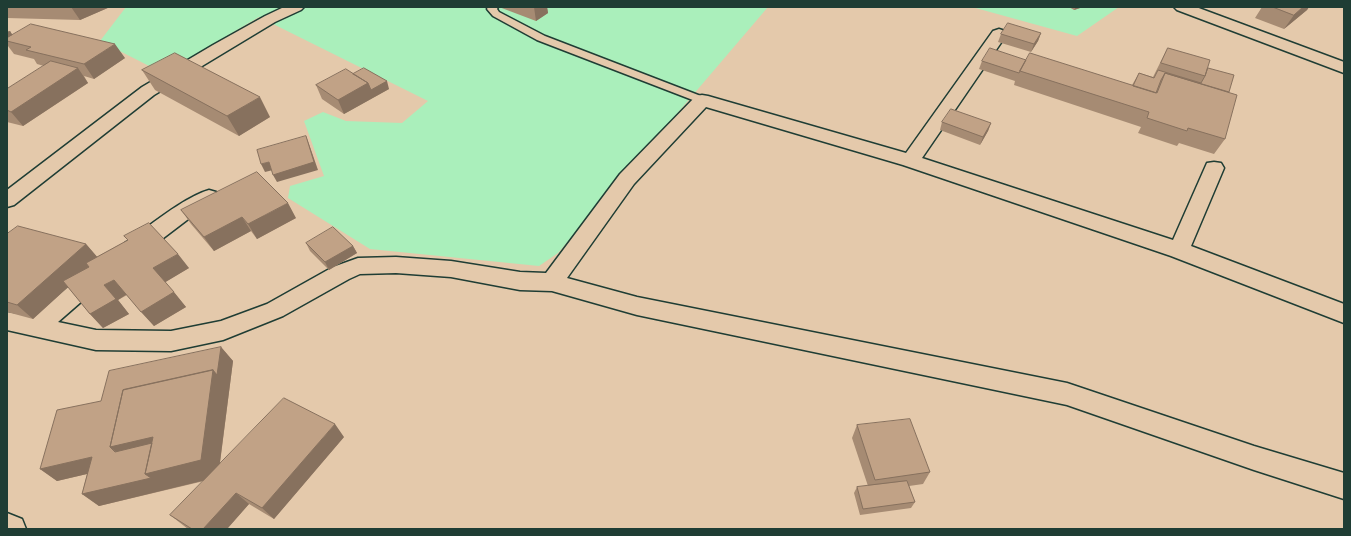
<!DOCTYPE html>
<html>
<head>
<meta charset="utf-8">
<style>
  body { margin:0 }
  #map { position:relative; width:1351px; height:536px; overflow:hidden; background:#e4c9ab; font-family:"Patrick Hand",sans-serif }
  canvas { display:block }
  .frame { position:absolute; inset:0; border:8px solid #1f3d34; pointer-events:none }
</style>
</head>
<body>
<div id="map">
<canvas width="1351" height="536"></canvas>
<div class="frame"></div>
</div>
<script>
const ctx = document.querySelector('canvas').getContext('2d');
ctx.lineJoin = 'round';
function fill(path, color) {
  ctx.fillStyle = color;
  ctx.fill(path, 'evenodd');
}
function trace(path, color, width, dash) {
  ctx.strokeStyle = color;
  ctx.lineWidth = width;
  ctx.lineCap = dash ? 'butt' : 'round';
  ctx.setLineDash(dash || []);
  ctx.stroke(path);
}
const green = new Path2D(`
  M126,7H768L558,253L539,266L370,249L288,198L290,186L324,176L304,121L323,112L346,121L402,123L428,101L259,17L176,66L157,70L100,41Z
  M972,7H1119L1077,36Z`);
const service = new Path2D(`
  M488,7H498L497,9L499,12L545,36L706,98L708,100L706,102H698L537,40L493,16L487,9Z`);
const minor = new Path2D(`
  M284,7H304L301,10L275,22L154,95L14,205L7,207V190L142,87L213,45L265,16Z
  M1174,7H1196L1344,62V73L1177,10Z
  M999,29L1005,31L1007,34L922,158L1173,240L1207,163L1214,162L1221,163L1224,168L1191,246L1344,304V323L1171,256L903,165L706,107L634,184L567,278L637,297L1067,383L1254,446L1344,473V499L1254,470L1067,405L637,315L552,291L520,290L451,277L396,273L360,274L349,279L283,316L223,340L171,351L96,350L7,330V312L33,317L89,269L97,267L105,269L108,275L105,281L58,322L96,330L171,331L221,321L267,304L333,267L358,258L396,257L451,261L520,272L546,273L620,174L696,96L702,95L708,96L906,153L993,31Z
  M209,190L216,192L219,197L216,202L187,220L141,255L133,257L125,255L122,249L125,243C147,228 184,197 209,190Z
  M7,513L22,519L26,529H7Z`);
const wall = new Path2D(`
  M7,7H110L80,20L7,18Z
  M499,7H547L548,13L536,21Z
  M1069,7H1083L1074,10Z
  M1262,7H1309L1307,10L1284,29L1255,18Z
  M7,31H10L12,35L125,58L94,79L84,76L88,83L23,126L7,122V89L44,66L37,64L34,59L14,54L8,46H7Z
  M1041,33L1038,41L1031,52L998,42L1001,34Z
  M1168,48L1208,68L1229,92L1225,139L1214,154L1179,143L1177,146L1138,133L1141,127L1014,85L1015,81L979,69L982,61L1026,60L1132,85L1139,73L1153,77L1160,63Z
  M142,70L270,117L239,136L155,90Z
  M353,74L389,89L344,114L322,99L316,85Z
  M942,122L991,123L988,131L980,145L940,130Z
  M181,210L296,218L257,239L251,231L214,251L191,224Z
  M7,234L86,244L97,257L128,240L124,236L189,268L165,282L186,307L154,326L127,295L118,300L129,314L103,328L90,314L68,287L33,319L7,312Z
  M306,243L353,246L357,253L329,270L310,251Z
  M221,347L233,361L220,463L344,437L274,519L249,504L227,529H188L170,515L204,481L99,506L82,494L87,474L57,481L40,469L101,401Z
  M857,425L930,472L923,484L909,486L915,502L911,508L860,515L854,493L857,487L868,486L852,438Z`);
const shadedWall = new Path2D(`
  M71,7H110L80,20Z
  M534,7H547L548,13L536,21Z
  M1076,7H1083L1074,10Z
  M1303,7H1309L1307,10L1284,29L1294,15Z
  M10,31L15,39L7,41V33Z
  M1041,33L1038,41L1031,52L1034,44Z
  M115,44L125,58L94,79L84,64Z
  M78,68L88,83L23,126L11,112Z
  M387,81L389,89L344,114L338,100L368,83Z
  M260,97L270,117L239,136L227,116Z
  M991,123L988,131L980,145L983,137Z
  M306,136L309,144L318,170L277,182L273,175Z
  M269,162L273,170L265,172L261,164Z
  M288,203L296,218L257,239L248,224Z
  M242,217L251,231L214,251L204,237Z
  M86,244L99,259L33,319L17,305Z
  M353,246L357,253L329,270L325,262Z
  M178,254L189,268L164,283L153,268Z
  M114,280L127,294L118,300L129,314L103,328L90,314L104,285Z
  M174,292L186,307L154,326L141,312Z
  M221,347L233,361L218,477L99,506L82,494L131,464L110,447L213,370Z
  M335,424L344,437L274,519L262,508Z
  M92,457L108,469L57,481L40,469Z
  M236,493L249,504L227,529H203Z`);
const building = new Path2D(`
  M1273,7H1303L1294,15Z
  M1008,23L1041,33L1034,44L1001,34Z
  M31,24L115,44L84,64L26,50L31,47L7,41V38Z
  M990,48L1026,60L1019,73L982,61Z
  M1168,48L1210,60L1205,76L1161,63Z
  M175,53L260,97L227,116L142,70Z
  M1030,53L1157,93L1165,73L1237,95L1225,139L1188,128L1187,131L1147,118L1149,112L1020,71Z
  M51,61L78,68L11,112L7,110V89Z
  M364,68L387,81L371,90L368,83L353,74Z
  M1208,68L1234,75L1229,92L1165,73L1161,80L1156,93L1133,86L1139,73L1154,78L1158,70L1201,83L1205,76Z
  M346,69L368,83L338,100L316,85Z
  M951,109L991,123L983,137L942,122Z
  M306,136L314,162L273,175L269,162L261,164L257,150Z
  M257,172L288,203L248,224L242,217L204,237L181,210Z
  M149,223L178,254L153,268L174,292L141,312L114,280L104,285L116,299L90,314L63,281L89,267L86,263L128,240L124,236Z
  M18,226L86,244L17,305L7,302V234Z
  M333,227L353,246L325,262L306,243Z
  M221,347L217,375L213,370L123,390L110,447L115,452L152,443L145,474L151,478L82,494L92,457L40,469L57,410L101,401L109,371Z
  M213,370L201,460L145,474L153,437L110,447L123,390Z
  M284,398L335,424L262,508L236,493L203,529H192L170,515Z
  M910,419L930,472L875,480L857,425Z
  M907,481L915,502L863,509L857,487Z`);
fill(green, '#aaefbb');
trace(service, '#1f3d34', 3);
trace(minor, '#1f3d34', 3);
fill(service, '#e4c9ab');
fill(minor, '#e4c9ab');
fill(wall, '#a68b73');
fill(shadedWall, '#87715e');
fill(building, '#c1a286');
trace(building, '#87715e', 1);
</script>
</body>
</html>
